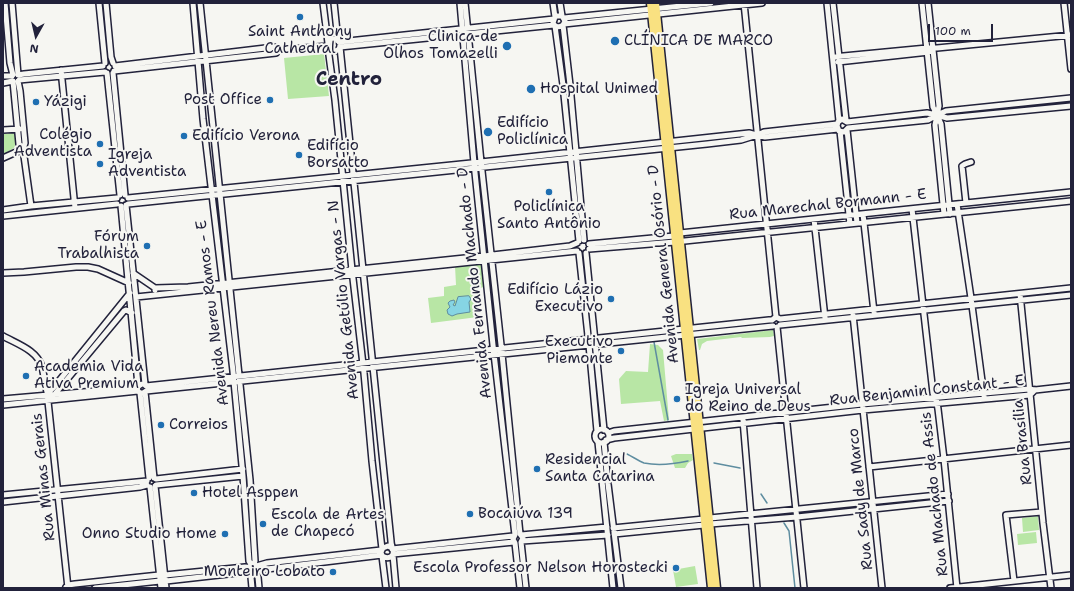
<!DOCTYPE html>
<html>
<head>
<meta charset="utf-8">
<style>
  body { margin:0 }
  #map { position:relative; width:1074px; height:591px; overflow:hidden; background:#f6f6f2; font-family:"Shantell Sans",sans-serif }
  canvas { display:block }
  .frame { position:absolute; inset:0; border:4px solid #22223b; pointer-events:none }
  .north { position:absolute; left:16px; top:16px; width:40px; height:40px; -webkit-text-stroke:3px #f6f6f2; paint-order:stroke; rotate:188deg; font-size:11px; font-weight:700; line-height:16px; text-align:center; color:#22223b }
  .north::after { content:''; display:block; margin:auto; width:14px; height:18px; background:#22223b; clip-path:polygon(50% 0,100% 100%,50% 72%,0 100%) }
  .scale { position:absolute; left:928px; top:24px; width:65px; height:18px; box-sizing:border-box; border:2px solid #22223b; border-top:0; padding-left:5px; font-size:12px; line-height:14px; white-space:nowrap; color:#22223b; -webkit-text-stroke:3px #f6f6f2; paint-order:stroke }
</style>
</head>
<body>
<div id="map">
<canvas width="1074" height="591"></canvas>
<div class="frame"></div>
<div class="north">N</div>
<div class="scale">100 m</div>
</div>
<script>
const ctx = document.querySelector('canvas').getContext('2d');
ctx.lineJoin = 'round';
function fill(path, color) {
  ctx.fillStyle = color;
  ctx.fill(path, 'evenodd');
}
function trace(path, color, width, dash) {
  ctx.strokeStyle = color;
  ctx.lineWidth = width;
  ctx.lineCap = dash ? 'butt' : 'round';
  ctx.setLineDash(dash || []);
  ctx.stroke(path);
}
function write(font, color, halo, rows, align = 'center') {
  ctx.font = font + ' "Shantell Sans",sans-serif';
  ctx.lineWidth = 4;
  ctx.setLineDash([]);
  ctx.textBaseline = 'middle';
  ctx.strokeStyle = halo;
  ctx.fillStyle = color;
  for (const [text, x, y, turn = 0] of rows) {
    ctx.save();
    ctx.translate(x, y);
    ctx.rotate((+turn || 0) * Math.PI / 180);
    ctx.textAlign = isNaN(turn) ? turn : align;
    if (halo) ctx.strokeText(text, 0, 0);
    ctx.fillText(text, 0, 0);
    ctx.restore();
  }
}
const green = new Path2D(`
  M324,54L329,96L288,99L284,58Z
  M15,133V147L11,150L3,154V134Z
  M481,264L484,287L475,289L478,317L431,323L428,298L444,296V287L456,285L455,266Z
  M773,330L774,336L770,337L742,338L741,337L707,341L702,344L700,350H699L697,339Z
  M650,344L658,345L663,350L669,420L664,421L660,401L621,404L619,379L626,371L648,372Z
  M676,454H692L693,460L688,463L685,468H675L671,456Z
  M1038,516L1039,530L1023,532L1022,518Z
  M1036,532L1037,543L1018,545L1017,534Z
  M695,566L698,584L676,587L673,570Z`);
const water = new Path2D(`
  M469,296L471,299L469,302L470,312L457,314L452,316L448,314L447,310L450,307L448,303L450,301L454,300L455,302L453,305L455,306L458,297Z`);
const stream = new Path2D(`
  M654,342L668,420
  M627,454C633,457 639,461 644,463C659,466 674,464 688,461
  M714,463L740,468
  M761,494L767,503
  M784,523L789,531L795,588`);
const minor = new Path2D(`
  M5,3L10,63L13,75
  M12,3L18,75
  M99,3L105,63
  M106,3L111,57L113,63
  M193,3L203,119L233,371L243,476L249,561L253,567L251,577L252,588
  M200,3L250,480L255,561L253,567L258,577L259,588
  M323,3L328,43
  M334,3L338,41
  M460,3L474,163L493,345L515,535L513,539L515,543L520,588
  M465,3L481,162L502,354L520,534L523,538L521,542L526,588
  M553,3L555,17L553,23C555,27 559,28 563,25L565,21L562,16H557L555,17
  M560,3L562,16
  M744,3L776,317
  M827,3L839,121
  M833,3L846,120
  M922,3L933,107L937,115L935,125L944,214
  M928,3L939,106L937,115L941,124L950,214
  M1064,3L1071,69
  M564,18L711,3
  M564,24L762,3
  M563,25L570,85L584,240
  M555,26L563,85L579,241
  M328 45a6 6 0 1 1 12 0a6 6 0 1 1-12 0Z
  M339,42L554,19
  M340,47L391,541C391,544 392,547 393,550C395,558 387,559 382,556L381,552L383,548L388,546L392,548
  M340,47L554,25
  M328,48L335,100L352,270L364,373L372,461L382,549
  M833,57L927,48H937L1071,35
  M838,62L929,52
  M115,66L274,47L275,49L280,50L328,46
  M61,70L75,208
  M114,71L276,53L275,49
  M107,73L120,195
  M113,73L125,195
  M18,75L24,74L103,66
  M3,76H12
  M19,80L105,72
  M13,81L19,144L23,149L31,206
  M18,81L20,91L25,143L23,149
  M3,83L13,81
  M1071,98L946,111L937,115L927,113L847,122L842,119L838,122L837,126L839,131L844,132L848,128L928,120L937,115L947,118L1071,106
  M3,130L20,129
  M847,130L857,223
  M840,131L850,224
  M3,158L23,149
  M128,198L481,162L749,133L757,135L764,132L837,124
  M966,203L962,166L965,164L971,162
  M128,204L707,144L741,140L757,135L765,137L838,129
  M957,204L971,298L984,396
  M126,205L145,384
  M121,206L138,385
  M912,209L933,393L937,403L938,409L944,459L957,588
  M3,210L31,206L117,198
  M863,214L874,312
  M3,216L117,204
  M814,219L825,318
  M589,244L674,236L680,233L1071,192
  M589,249L675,242L1071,201
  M579,253L589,345L597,431
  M586,253L604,430
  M3,273L24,272L76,267H88L98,269L129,283
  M133,273L155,288V290
  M155,288L188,287L484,256L570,246L577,243
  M1020,294L1043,523L1051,588
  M136,297L577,251
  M853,315L882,588
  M780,325L1071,295
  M777,327L804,588
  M3,336C17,344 37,350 42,367C44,375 45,384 47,392L68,588
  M138,391L140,393H143L146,391L773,326
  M47,392L50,391L54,387L130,293
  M145,392L154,478
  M140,393L149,478
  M54,396V395L124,311L126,310L132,313
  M3,399L129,388C131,387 135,388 137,387C141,385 142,382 146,386L769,320H772L776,317L780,319L1071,288
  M3,405L138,391
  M743,420L757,588
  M595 436a7 7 0 1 1 14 0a7 7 0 1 1-14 0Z
  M608,433L614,431L862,404L1029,389L1035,390L1071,386
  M606,440L614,438L863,410L1030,395L1035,390
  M598,442L613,588
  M604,442L608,484L621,588
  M869,467L1071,445
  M156,479L243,469
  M156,485L243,476
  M155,486L166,588
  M150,487L161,588
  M3,495L147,481
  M3,502L140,487L147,485
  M710,518L948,494
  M710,524L797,517L949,501
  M613,528L704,519
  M614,534L704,525
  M521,535L607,527
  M522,541L608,535
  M392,549L513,536
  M393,554L514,542
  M393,555L396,588
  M382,556L386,588
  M165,575L245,567L267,569L382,555
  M166,581L246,572L253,567L267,563L381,550
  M1014,581L1006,515L1042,512
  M66,587L68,585L75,584L159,575
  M95,588L160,581
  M950,588L1071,575`);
const major = new Path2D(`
  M650,3L711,588
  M656,3L717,588`);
const markers = [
  [300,17,4,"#1f6fb2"],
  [615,41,5,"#1f6fb2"],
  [507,46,5,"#1f6fb2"],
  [531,89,5,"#1f6fb2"],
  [270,100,4,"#1f6fb2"],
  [36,102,4,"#1f6fb2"],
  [488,132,5,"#1f6fb2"],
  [184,136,4,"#1f6fb2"],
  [100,144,4,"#1f6fb2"],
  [299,155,4,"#1f6fb2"],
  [100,164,4,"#1f6fb2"],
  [549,192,4,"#1f6fb2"],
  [147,246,4,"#1f6fb2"],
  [611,299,4,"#1f6fb2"],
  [621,351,4,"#1f6fb2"],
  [26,376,4,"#1f6fb2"],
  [677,399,4,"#1f6fb2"],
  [161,425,4,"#1f6fb2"],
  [537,469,4,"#1f6fb2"],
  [194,493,4,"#1f6fb2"],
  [470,514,4,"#1f6fb2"],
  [263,524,4,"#1f6fb2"],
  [225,534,4,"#1f6fb2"],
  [676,568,4,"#1f6fb2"],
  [333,572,4,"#1f6fb2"]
];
const poiNames = [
  ["Saint Anthony",300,32,"center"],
  ["Cathedral",300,49,"center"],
  ["Clinica de",498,37,"right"],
  ["Olhos Tomazelli",498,54,"right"],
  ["CLÍNICA DE MARCO",624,41],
  ["Hospital Unimed",540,89],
  ["Post Office",262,100,"right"],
  ["Yázigi",44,102],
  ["Edifício",497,123],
  ["Policlínica",497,140],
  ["Colégio",92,135,"right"],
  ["Adventista",92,152,"right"],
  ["Edifício Verona",192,136],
  ["Edifício",307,146],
  ["Borsatto",307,163],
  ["Igreja",108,155],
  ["Adventista",108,172],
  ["Policlínica",549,207,"center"],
  ["Santo Antônio",549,224,"center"],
  ["Fórum",139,237,"right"],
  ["Trabalhista",139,254,"right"],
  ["Edifício Lázio",603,290,"right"],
  ["Executivo",603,307,"right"],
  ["Executivo",613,342,"right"],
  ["Piemonte",613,359,"right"],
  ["Academia Vida",34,367],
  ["Ativa Premium",34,384],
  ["Igreja Universal",685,390],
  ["do Reino de Deus",685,407],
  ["Correios",169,425],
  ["Residencial",545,460],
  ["Santa Catarina",545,477],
  ["Hotel Asppen",202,493],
  ["Bocaiúva 139",478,514],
  ["Escola de Artes",271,515],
  ["de Chapecó",271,532],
  ["Onno Studio Home",217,534,"right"],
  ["Escola Professor Nelson Horostecki",668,568,"right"],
  ["Monteiro Lobato",325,572,"right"]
];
const streetNames = [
  ["Rua Marechal Bormann - E",828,205,-6],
  ["Avenida General Osório - D",664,264,-96],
  ["Avenida Fernando Machado - D",475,283,-96],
  ["Avenida Getúlio Vargas - N",344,300,-96],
  ["Avenida Nereu Ramos - E",213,313,-97],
  ["Rua Benjamin Constant - E",927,391,-6],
  ["Rua Brasília",1023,442,-96],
  ["Rua Minas Gerais",44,477,-96],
  ["Rua Machado de Assis",935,494,-96],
  ["Rua Sady de Marco",861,499,-96]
];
const districtNames = [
  ["Centro",349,80]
];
fill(green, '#b8e6a5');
fill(water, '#86d5e4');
trace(water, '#5e8da0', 1);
trace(stream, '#5e8da0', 1.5);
trace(minor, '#22223b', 8);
trace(major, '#22223b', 9);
trace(minor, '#f6f6f2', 5);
trace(major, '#f9e181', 6);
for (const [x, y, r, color] of markers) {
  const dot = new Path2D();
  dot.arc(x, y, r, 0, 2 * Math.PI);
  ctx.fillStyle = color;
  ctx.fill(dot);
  trace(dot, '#f6f6f2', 1.5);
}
write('15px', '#22223b', '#f6f6f2', poiNames, 'left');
write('15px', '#22223b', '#f6f6f2', streetNames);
write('bold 19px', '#22223b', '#f6f6f2', districtNames);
</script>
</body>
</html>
